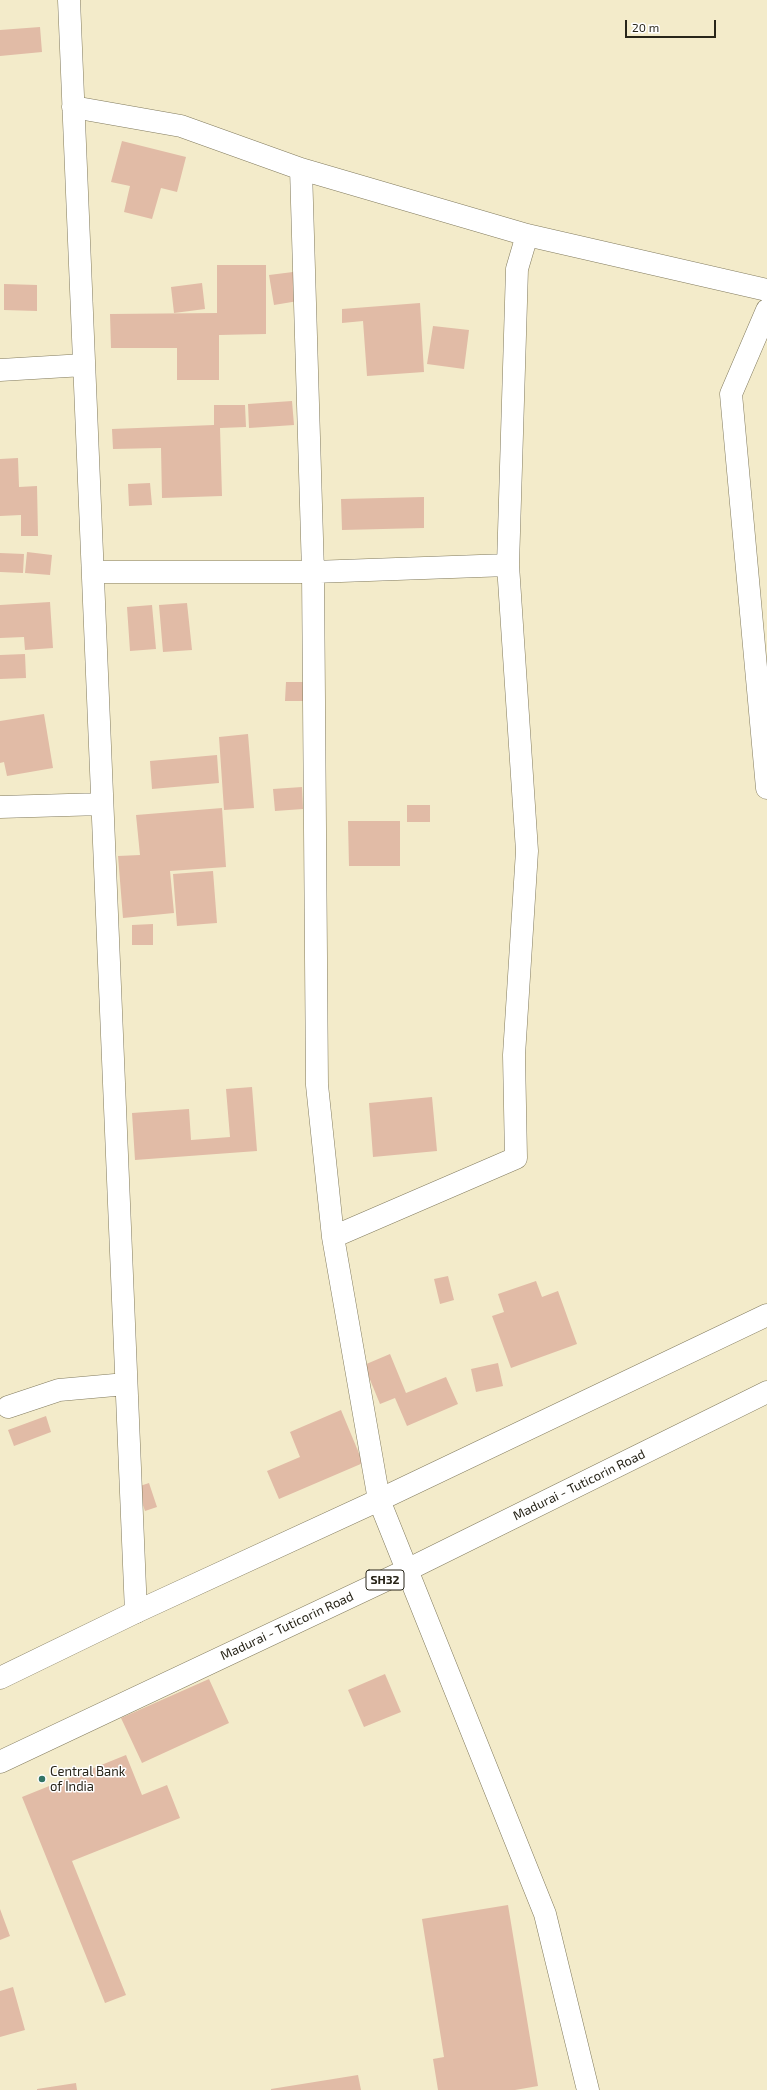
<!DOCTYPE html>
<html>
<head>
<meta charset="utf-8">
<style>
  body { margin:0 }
  #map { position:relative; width:767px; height:2090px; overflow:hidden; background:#f3ebca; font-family:"Exo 2",sans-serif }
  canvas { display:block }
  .scale { position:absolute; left:625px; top:20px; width:91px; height:18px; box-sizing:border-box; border:2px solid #282519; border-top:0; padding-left:5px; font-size:12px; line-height:14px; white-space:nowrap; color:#282519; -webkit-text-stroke:3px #fff; paint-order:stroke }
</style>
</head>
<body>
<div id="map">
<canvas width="767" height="2090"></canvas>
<div class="scale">20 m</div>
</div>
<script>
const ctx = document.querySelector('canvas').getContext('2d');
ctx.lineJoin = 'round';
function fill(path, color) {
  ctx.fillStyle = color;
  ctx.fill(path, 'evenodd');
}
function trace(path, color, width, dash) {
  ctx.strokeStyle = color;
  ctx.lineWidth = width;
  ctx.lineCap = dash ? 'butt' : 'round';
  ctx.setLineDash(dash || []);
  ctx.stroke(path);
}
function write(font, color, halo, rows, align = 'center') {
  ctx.font = font + ' "Exo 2",sans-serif';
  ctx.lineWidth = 3;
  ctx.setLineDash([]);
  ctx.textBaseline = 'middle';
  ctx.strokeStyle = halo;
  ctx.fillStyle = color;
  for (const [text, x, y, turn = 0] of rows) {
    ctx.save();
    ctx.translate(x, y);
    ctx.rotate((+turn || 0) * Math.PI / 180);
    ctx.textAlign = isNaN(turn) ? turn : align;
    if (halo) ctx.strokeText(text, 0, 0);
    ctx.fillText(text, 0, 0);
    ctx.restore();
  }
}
const building = new Path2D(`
  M40,27L42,52L0,56V30Z
  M122,141L186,157L177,192L161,188L152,219L124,212L130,186L111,182Z
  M217,265H266V334L219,335V380H177V348H111L110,314L217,313Z
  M293,272L298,301L274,305L269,275Z
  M202,283L205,309L174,313L171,287Z
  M4,284L37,285V311L4,310Z
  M420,303L424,372L367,376L363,321L342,323V309Z
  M433,326L469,330L464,369L427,364Z
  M292,401L294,425L249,428L248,404Z
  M214,405H245L246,427L220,428L222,496L162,498L161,448L113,449L112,429L214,425Z
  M18,458L19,487L37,486L38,536H21V515L0,516V459Z
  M150,483L152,505L129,506L128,484Z
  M424,497V528L342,530L341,499Z
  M27,552L52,555L50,575L25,573Z
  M0,553L24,554L23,573L0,572Z
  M50,602L53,648L25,650L24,637L0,638V605Z
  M187,603L192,650L163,652L159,605Z
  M152,605L156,649L130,651L127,607Z
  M25,654L26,678L0,679V655Z
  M286,682H308L307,701H285Z
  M44,714L53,768L7,776L4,762L0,763V721Z
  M248,734L254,808L224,810L219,737Z
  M217,755L219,783L152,789L150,761Z
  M302,787L303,809L275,811L273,789Z
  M407,805H430V822H407Z
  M222,808L226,867L170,871L174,913L123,918L118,856L140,855L136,815Z
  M348,821H400V866H349Z
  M213,871L217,923L177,926L173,874Z
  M153,924V945H132V925Z
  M252,1087L257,1151L135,1160L132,1113L189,1109L191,1140L230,1137L226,1089Z
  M432,1097L437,1151L373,1157L369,1103Z
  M448,1276L454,1300L440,1304L434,1279Z
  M536,1281L542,1297L558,1291L577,1344L511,1368L492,1316L504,1312L498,1294Z
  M390,1354L406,1393L446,1377L458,1404L407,1426L395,1398L380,1404L364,1365Z
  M498,1363L503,1386L476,1392L471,1369Z
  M341,1410L363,1463L279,1499L267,1471L300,1457L290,1432Z
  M46,1416L51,1432L14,1446L8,1430Z
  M149,1483L157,1507L145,1511L137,1487Z
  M385,1674L401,1712L364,1727L348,1690Z
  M209,1679L229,1723L142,1763L121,1718Z
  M126,1755L142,1795L167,1785L180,1818L72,1861L126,1995L105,2003L22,1797Z
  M508,1905L538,2086L515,2090H438L433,2059L444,2057L422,1919Z
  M0,1909L10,1936L0,1940Z
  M13,1987L25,2030L0,2037V1991Z
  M358,2075L361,2090H271V2089Z
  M76,2083L77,2090H37V2089Z`);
const street = new Path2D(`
  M69,0L136,1612
  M73,107L181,126L301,169L527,235L767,290
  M301,169L313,572L317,1085L333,1237L379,1500L545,1914L588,2090
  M767,310L731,394L767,788
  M0,370L84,365
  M93,572H313L508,565
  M0,807L102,804
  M333,1237L516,1158L514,1055L527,851L508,565L517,269L527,235
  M8,1407L59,1390L126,1384`);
const primary = new Path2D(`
  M0,1678L136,1612L379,1500L767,1315
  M0,1762L407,1570L767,1392`);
const markers = [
  [42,1779,4,"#327465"]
];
const shields = [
  [385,1580,38]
];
const shieldNames = [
  ["SH32",385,1580]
];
const streetNames = [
  ["Madurai - Tuticorin Road",579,1485,-26],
  ["Madurai - Tuticorin Road",287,1626,-25]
];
const poiNames = [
  ["Central Bank",50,1772],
  ["of India",50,1787]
];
fill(building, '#e1bba6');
trace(street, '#817a5d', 23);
trace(primary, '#817a5d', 23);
trace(street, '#fff', 22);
trace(primary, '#fff', 22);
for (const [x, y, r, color] of markers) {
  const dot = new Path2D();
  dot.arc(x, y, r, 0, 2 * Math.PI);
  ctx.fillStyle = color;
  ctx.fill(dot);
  trace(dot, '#fff', 1.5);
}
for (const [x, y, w] of shields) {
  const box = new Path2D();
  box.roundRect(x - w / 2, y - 10, w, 20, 3);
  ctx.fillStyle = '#fff';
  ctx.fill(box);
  trace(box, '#282519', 1);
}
write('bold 12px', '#282519', null, shieldNames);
write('13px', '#282519', '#fff', streetNames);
write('13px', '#282519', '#fff', poiNames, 'left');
</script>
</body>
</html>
